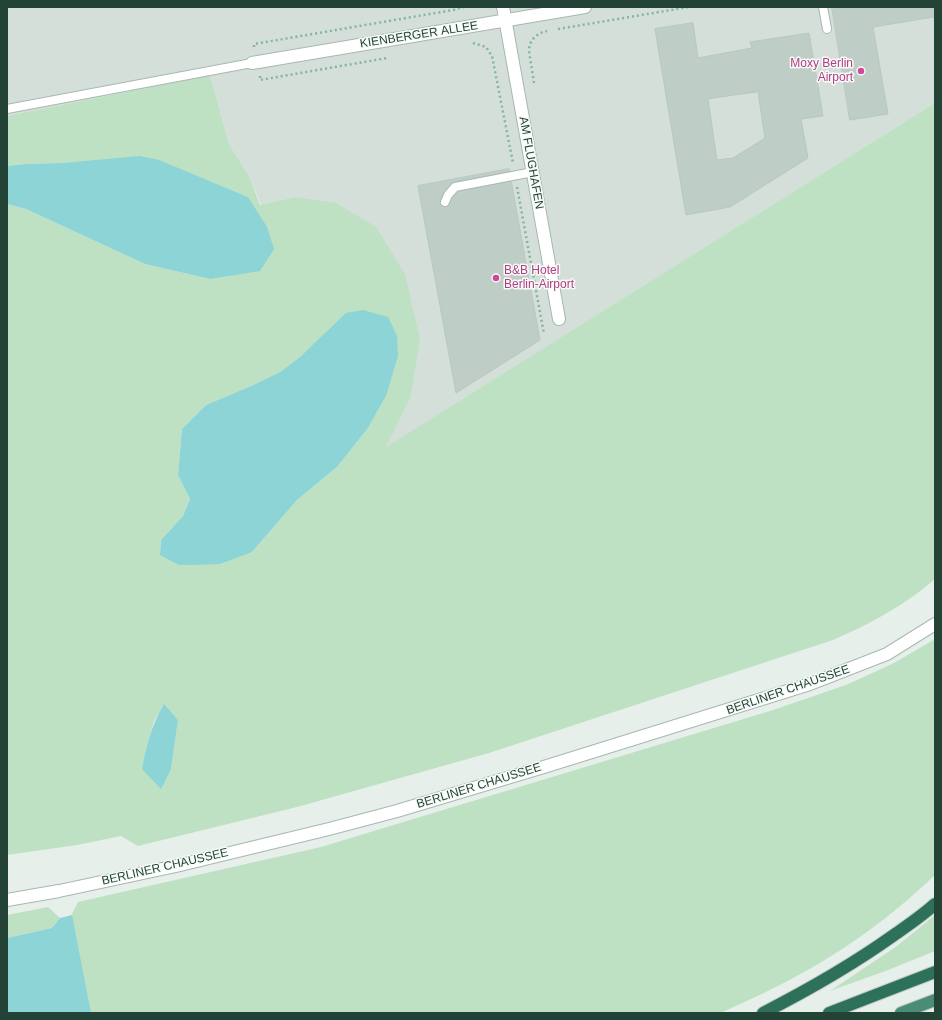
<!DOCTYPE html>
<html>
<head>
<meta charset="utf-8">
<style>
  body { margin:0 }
  #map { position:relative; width:942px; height:1020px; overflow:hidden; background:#e6efea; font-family:Arial,sans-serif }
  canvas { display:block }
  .frame { position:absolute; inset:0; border:8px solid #234336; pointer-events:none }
</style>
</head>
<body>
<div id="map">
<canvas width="942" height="1020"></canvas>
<div class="frame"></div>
</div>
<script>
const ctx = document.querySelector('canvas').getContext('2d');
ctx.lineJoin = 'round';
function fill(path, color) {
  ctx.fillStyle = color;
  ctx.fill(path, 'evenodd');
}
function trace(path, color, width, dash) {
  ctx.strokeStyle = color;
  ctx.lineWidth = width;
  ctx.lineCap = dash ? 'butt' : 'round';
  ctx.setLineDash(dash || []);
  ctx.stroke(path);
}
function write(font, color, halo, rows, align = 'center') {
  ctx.font = font + ' Arial,sans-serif';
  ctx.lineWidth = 3;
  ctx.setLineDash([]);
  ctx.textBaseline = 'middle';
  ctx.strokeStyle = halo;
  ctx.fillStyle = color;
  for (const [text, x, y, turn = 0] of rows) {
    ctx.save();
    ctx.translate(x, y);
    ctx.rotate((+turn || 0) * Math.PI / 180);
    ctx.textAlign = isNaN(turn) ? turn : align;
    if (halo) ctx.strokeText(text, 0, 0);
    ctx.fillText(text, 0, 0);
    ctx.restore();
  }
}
const built = new Path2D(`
  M7,7H935V103L385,448L410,399L295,197L261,205L249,176L229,144L210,75L7,116Z`);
const green = new Path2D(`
  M210,75L229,144L249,176L260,205L295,197L336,203L376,227L405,274L420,340L410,399L386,447L935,103V579C905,605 870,624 833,640L489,753L297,807L138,846L121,836L77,845L7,855V204L26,209L145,264L210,279L248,197L206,180L63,163L25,164L7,166V116ZM322,337L386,396L368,428L337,467L297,500L252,552L160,555L161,540L183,516L190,499L178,475L182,429L206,405L251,386L280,372L300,357ZM164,705L178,720L171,769H142L147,745L154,721Z
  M935,639V875C917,892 899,908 879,923C831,960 776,989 720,1013H90L71,916L78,902L321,847L770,711L846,685L894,663Z
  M48,907L60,918L52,928L7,938V915Z
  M935,915V951L888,970L830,991L897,946Z`);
const water = new Path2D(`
  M140,156L159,160L248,197L267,227L274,249L260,271L210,279L145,264L26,209L7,204V166L25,164L63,163Z
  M363,310L388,317L397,336L398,356L386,396L368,428L337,467L297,500L252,552L220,564L197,565H179L160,555L161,540L183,516L190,499L178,475L182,429L206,405L251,386L280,372L300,357L346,313Z
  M164,704L178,720L171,769L161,789L142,769C147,743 151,727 164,704Z
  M72,915L91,1013H7V938L52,928L60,918Z`);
const building = new Path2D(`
  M832,7H935V25L934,17L873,27L888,114L850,120Z
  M693,23L698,58L752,48L750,42L809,33L823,116L801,119L808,158L730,207L686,215L655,29ZM758,92L765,138L733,158L717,160L708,99Z
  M509,169L540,340L456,393L418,186Z`);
const path = new Path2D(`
  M558,29L689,7
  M473,43L486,47L492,56L513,163
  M254,47V44L453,10L464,7
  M260,76V80L387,58
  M534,83L529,51C529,40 537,33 547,31
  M517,187L544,334`);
const service = new Path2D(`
  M823,7L827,29
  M7,109L252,63
  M445,202L448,195L455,187L533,172`);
const minor = new Path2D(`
  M503,7L559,319
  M252,63L585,7`);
const tertiary = new Path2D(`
  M7,900L59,891L176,866L329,829L397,811L547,766L810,684L887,654L935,624`);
const trunk = new Path2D(`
  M901,1013L935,1000`);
const motorway = new Path2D(`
  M763,1013C808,990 852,965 894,935C908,925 922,916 935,904
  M829,1013L935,972`);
const markers = [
  [861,71,4,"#d1479c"],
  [496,278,4,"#d1479c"]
];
const streetNames = [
  ["KIENBERGER ALLEE",419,35,-9],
  ["AM FLUGHAFEN",531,163,80],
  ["BERLINER CHAUSSEE",788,690,-19],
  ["BERLINER CHAUSSEE",479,786,-17],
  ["BERLINER CHAUSSEE",165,867,-13]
];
const hotelNames = [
  ["Moxy Berlin",853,64],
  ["Airport",853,78],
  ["B&B Hotel",504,271,"left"],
  ["Berlin-Airport",504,285,"left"]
];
fill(built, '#d4dfd9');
fill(green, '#bee1c3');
fill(water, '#8cd4d6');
fill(building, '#becdc5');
trace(building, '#b7c9c0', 1);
trace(service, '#a8b8b0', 10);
trace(minor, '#a8b8b0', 14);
trace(tertiary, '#a8b8b0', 14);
trace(trunk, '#c1cac7', 14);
trace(motorway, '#c1cac7', 14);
trace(path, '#85b49f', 2.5, [2, 3]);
trace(service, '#fff', 8);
trace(minor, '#fff', 12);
trace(tertiary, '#fff', 12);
trace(trunk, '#4a8c75', 12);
trace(motorway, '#2d715b', 12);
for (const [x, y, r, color] of markers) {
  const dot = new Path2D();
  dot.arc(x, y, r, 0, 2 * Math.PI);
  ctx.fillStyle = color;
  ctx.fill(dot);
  trace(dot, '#f7fbf8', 1.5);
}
write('12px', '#234336', '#f7fbf8', streetNames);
write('12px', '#b23c85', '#f7fbf8', hotelNames, 'right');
</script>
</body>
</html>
